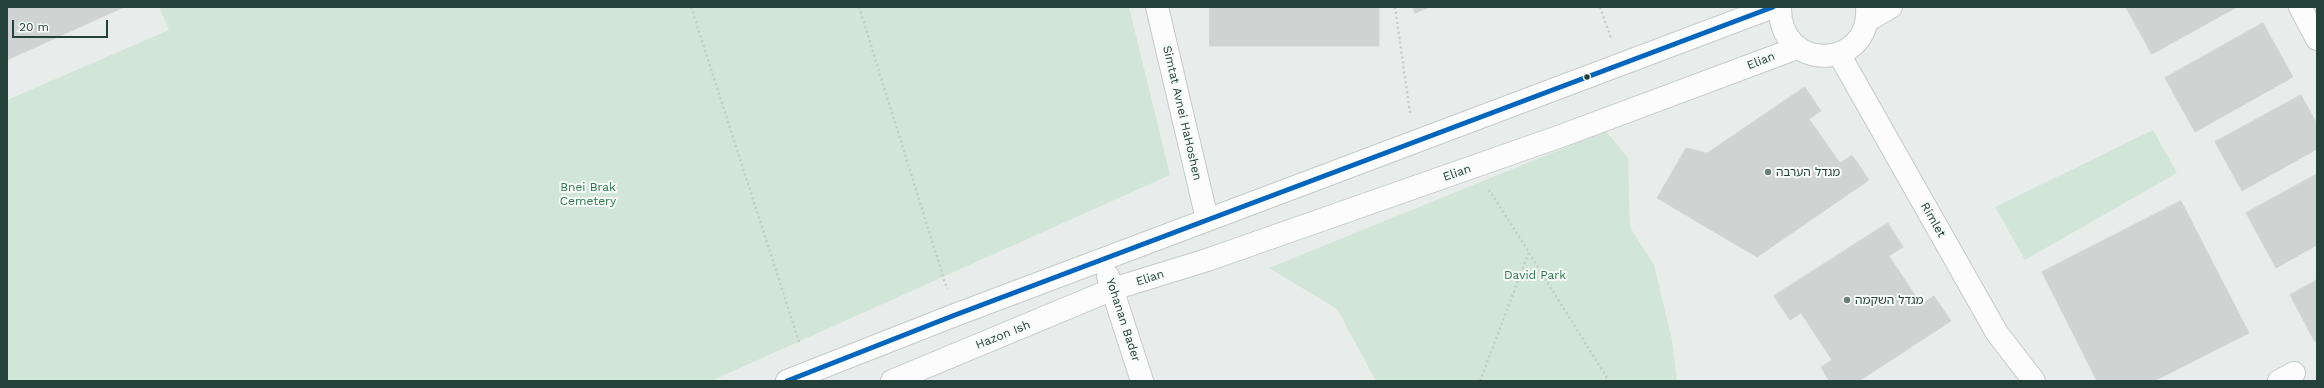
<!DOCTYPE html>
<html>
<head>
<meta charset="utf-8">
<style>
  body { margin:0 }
  #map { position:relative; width:2324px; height:388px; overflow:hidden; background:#e8edeb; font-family:"Work Sans",sans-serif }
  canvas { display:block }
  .frame { position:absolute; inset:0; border:8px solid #24423a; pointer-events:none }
  .scale { position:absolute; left:12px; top:20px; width:96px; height:18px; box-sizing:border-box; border:2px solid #24423a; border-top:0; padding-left:5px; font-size:12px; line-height:14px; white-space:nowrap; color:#24423a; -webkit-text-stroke:3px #f7fbf9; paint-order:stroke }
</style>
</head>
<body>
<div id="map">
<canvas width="2324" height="388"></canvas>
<div class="frame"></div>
<div class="scale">20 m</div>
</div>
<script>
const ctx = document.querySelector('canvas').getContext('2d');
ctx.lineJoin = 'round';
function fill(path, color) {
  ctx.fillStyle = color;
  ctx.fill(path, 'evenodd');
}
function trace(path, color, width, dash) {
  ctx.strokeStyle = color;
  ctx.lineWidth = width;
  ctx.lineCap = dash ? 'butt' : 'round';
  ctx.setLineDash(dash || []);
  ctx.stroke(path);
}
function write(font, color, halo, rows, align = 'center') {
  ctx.font = font + ' "Work Sans","Noto Sans Hebrew",sans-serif';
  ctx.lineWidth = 4;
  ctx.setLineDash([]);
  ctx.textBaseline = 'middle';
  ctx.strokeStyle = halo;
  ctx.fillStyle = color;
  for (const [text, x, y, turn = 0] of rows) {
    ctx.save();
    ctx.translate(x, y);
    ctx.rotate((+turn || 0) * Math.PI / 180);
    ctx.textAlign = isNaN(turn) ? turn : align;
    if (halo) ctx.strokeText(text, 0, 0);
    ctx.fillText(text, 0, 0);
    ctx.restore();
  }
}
const green = new Path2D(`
  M159,7H1129L1170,175L711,381H7V100L169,30Z
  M2153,130L2177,173L2025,260L1995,207Z
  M1606,131L1628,158L1630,227L1654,265L1672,340L1677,381H1376L1337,309L1269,268Z`);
const building = new Path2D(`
  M7,7H124L7,60Z
  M1210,7H1379V46H1210Z
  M1413,7H1430L1415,13Z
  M2126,7H2237L2152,54Z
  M2263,23L2293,77L2195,132L2165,78Z
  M1805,87L1821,111L1809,119L1840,163L1852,155L1869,180L1757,257L1657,198L1686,148L1707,153Z
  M2301,95L2317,124V149L2242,191L2215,142Z
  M2317,174V245L2276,268L2246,213Z
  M2181,201L2249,333L2154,381H2097L2042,272Z
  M1888,223L1903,247L1889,256L1921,304L1934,296L1951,321L1859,381H1829L1821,367L1832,360L1801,313L1790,320L1774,296Z
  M2317,280V341L2315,342L2290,295Z`);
const path = new Path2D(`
  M691,7L800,345
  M859,7L947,289
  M1395,7L1410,113
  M1600,7L1611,38
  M1529,253L1609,381
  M1480,381L1529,252L1489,190`);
const minor = new Path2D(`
  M1157,7L1207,219
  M1780,7C1779,74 1872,70 1867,7
  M2300,7L2317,39
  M1867,21L1891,7
  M1839,54L1997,333L2034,381
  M1108,276L1142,381
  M787,381L955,315L1773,7
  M892,381L1113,289L1207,260L1561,136L1797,48
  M2279,381L2294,373`);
const bus1 = new Path2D(`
  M787,381L955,315L1773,7`);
const markers = [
  [1587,77,3.5,"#24423a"],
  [1768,172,4,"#697e78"],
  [1847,300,4,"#697e78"]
];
const streetNames = [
  ["Elian",1761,61,-21],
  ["Simtat Avnei HaHoshen",1182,113,77],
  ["Elian",1457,173,-19],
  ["Rimlet",1933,220,60],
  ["Elian",1150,278,-18],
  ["Yohanan Bader",1123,320,72],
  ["Hazon Ish",1003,335,-22]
];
const poiNames = [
  ["מגדל הערבה",1776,172],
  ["מגדל השקמה",1855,300]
];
const parkNames = [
  ["Bnei Brak",588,187],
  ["Cemetery",588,201],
  ["David Park",1535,275]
];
fill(green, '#d1e6d8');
fill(building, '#cfd4d2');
trace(building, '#d1d6d4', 1);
trace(minor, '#c5cac8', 24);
trace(path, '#c3ccca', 2.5, [2, 3]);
trace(minor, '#fcfcfc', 22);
trace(bus1, '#0065bd', 5);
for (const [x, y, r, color] of markers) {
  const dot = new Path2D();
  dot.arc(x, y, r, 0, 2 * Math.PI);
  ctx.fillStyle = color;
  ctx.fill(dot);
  trace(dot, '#f7fbf9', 1.5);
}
write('12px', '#24423a', '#f7fbf9', streetNames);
write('12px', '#24423a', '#f7fbf9', poiNames, 'left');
write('12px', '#2d7a4b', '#f7fbf9', parkNames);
</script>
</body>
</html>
